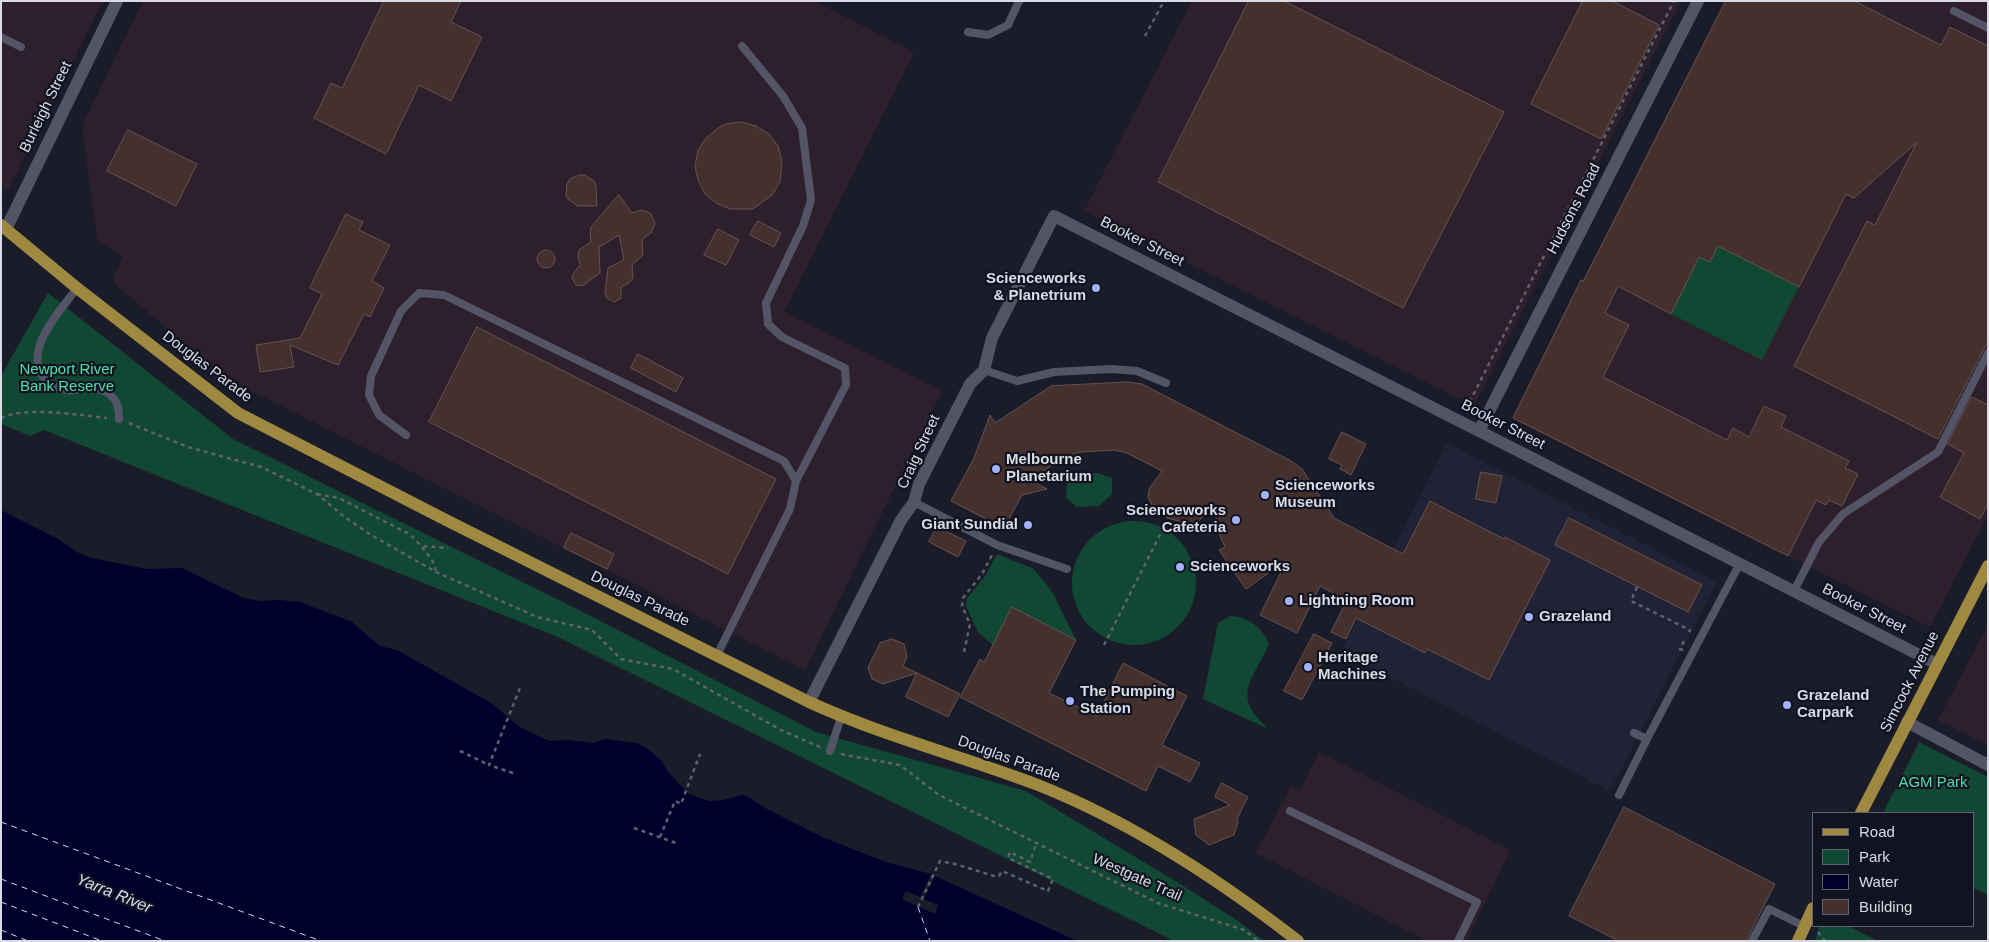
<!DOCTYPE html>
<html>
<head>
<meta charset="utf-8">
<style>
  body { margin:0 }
  #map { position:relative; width:1989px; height:942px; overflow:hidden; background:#1b1c2a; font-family:Arial,sans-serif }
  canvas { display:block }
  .frame { position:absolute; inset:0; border:2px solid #dadbe6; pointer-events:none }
  .legend { position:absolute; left:1812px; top:812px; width:162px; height:115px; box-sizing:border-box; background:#121321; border:1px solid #626370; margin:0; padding:6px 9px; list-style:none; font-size:15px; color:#dadbe6 }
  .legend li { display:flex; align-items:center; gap:10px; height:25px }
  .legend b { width:25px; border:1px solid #626370 }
</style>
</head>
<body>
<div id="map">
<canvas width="1989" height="942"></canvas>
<div class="frame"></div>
<ul class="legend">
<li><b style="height:6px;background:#9f8940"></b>Road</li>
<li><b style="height:14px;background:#114833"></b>Park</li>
<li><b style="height:14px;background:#00002c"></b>Water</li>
<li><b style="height:14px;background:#44312e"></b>Building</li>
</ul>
</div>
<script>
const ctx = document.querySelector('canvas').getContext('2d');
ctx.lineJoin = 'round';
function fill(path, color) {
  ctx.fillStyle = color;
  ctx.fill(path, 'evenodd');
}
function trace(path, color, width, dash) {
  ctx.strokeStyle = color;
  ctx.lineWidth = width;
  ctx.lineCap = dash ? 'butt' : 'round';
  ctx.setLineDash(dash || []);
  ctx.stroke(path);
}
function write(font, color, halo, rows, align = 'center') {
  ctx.font = font + ' Arial,sans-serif';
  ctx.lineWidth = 4.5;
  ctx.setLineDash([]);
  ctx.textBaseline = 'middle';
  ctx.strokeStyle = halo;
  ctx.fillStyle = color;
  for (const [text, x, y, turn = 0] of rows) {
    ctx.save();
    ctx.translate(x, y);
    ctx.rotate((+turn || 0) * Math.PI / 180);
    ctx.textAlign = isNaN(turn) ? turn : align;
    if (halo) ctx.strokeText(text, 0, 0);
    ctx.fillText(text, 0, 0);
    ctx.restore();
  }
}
const built = new Path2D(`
  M1447,443L1717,582L1610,791L1341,652Z`);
const industrial = new Path2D(`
  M1,1H103L8,190L1,185Z
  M143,1H814L914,52L784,312L942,391L805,670L224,377L115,284L113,278L123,257L97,239L82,126Z
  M1192,1H1681L1474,406L1084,211Z
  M1725,1H1988V515L1930,627L1512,418Z
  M1988,625V745L1938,720Z
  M1319,752L1510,850L1467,941H1427L1256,853L1291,786L1300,790Z`);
const green = new Path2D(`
  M1718,246L1799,287L1762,360L1671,314L1699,257Z
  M48,293L233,439L575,608L816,732L1026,791L1182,885L1238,921L1264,941H1174L560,638L44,430L30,436L1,424V376Z
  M1097,473L1112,478V494L1099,506L1077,507L1066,498L1067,484L1077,476Z
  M1072 583a62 62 0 1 1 124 0a62 62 0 1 1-124 0Z
  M997,554L1034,569L1053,593L1076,640L1012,608L993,645L978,632L966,606L967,598L985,576Z
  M1230,616C1247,616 1263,628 1269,644C1254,679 1230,695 1267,727L1266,728L1203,699L1218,623Z
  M1919,742L1988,777V895L1973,888V813H1883Z
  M1819,926H1848L1878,941H1815Z`);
const water = new Path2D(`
  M1,510L58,539L77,552L91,558L147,569L182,568L244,598L261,601L280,600L300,602L352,622L380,646L397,650L491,703L520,727L549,741L569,740L593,743L606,739L637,743L648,749L661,760L669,773L689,794L709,801L723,800L742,795L748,797L767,809L822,837L886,862L931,874L935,867L938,869L935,876L1077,941H1Z`);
const pier = new Path2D(`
  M935,867L938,869L924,899L938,905L935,914L902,899L906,891L920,897Z`);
const ferry = new Path2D(`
  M1,822L321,941
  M1,879L165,941
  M1,902L102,941
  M918,907L930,941
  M1,930L28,941`);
const building = new Path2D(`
  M384,1H461L451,22L482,37L451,101L419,85L386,154L314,118L331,83L342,88Z
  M1249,1H1284L1504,112L1403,308L1158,182Z
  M1583,1H1612L1659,25L1601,139L1531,104Z
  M1726,1H1854L1941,45L1950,27L1988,46V341L1938,439L1794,366L1867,221L1875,225L1917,142L1854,198L1846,194L1799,287L1718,246L1710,262L1699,257L1671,314L1618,286L1605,313L1629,325L1603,377L1727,440L1733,428L1749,437L1764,406L1786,416L1781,427L1849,461L1845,468L1858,474L1842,506L1829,500L1826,505L1816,500L1788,556L1513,418L1581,280L1583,281Z
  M742,122L756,126L769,134L778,146L782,161L780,182L772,195L753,209H730L716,203L705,194L698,180L695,166L698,150L706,138L718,128L726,124Z
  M128,130L197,164L176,206L107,171Z
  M580,175H585L594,181L596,186L597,206H578L569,200L566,196L567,184L570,179Z
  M619,195L632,213L641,210L648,212L651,214L655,223L651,233L642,239L643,255L632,265L633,278L629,283L621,287V298L614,302L607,298L605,293L608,268L624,260L619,235L599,247L600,273L582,286L576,285L572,278L573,274L580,265L578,256L579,250L591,242L590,233L591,227Z
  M346,214L363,222L359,230L390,245L372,281L384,288L370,317L364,314L338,365L290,345L294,367L260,372L256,345L300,338L322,294L310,288Z
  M758,221L781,233L774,247L750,235Z
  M718,229L739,240L726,265L704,255Z
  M537 259a9 9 0 1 1 18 0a9 9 0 1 1-18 0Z
  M477,327L776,479L728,574L429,422Z
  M638,354L683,378L676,392L631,368Z
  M1128,382L1142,384L1291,461L1302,469L1334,518L1403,554L1430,501L1504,539L1505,537L1550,560L1489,680L1427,649L1425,653L1356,618L1346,639L1331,632L1347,600L1320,586L1297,633L1260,615L1287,560L1246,589L1219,550L1225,547L1220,536L1213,505L1199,521L1190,524L1167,518L1152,505L1148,497L1149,489L1162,471L1127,453L1114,450L1080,452L1066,456L1030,480L1047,489L1022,495L1004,528L951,501L974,458L990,415L995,423L1051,386Z
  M1972,397L1988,405V504L1980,519L1940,497L1964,453L1948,444Z
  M1342,432L1366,444L1351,475L1340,469L1342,465L1329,459Z
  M1481,472L1502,476L1496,503L1476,499Z
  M1569,518L1702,585L1688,612L1555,545Z
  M937,527L966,541L958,557L929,542Z
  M571,533L614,554L607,569L564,548Z
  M1012,607L1076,640L1049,693L1082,709L1097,716L1123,663L1187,696L1162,745L1200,763L1190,782L1158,766L1146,791L960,697L980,659L984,662Z
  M1314,634L1332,643L1302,700L1284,691Z
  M892,639L904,644L907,657L903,666L917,673L883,684L872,679L868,667L880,643Z
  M917,673L960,694L948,717L906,697Z
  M1222,783L1248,797L1237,819L1238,822L1234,835L1209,845L1196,835L1194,819L1230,805L1215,797Z
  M1624,807L1775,884L1746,941H1619L1569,916Z`);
const path = new Path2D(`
  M1145,36L1164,1
  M1466,409L1674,1
  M1,418C27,406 78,415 107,418
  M129,423L188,447L261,467L317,494L342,515L371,535L436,572L537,617L592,630L621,659L673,669L781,730L820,747
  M317,494L339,498L411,535L421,546
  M436,571L432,560L421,546L448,548
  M1637,587L1631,601L1690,630L1689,632
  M1104,645L1166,523
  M1683,650L1680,649L1685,639
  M964,652L970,624L962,606L963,598L982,574L992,555
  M460,751L489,765
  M841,754L900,765L939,795L1158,903L1235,927L1244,930L1258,941
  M513,773L489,765L520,688
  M634,828L676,843
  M660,837L675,801L681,804L700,754
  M918,907L940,861L955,864L994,876H999L1002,871L1048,891L1053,879L1008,858L1010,852L1030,862L1036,844
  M1818,932L1825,941`);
const service = new Path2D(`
  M1954,11L1988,28
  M968,32L988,35L1008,25L1019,1
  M1,37L21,47
  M742,46L783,96L802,128L811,200L803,226L766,303L768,324L782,337L845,368L846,385L796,481
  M77,288C61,310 22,350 44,378C49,385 58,389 67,390C73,391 79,389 86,388C107,388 120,397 119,419
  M984,370L1017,381L1054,372L1112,369L1137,371L1166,383
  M406,435L379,415L369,395L371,376L401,311L419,293L444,295L784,461L796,481L790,509L717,655
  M914,502L997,545L1067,569
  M1794,591L1819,542L1843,514L1938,452L1988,353
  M1634,733L1647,739
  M830,751L841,717
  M1619,795L1647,739L1740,563
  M1290,811L1477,902L1458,941
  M1752,941L1769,909L1804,926`);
const minor = new Path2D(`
  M6,229L117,1
  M809,702L901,520L914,502L919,484L970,384L984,370L992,338L1054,216L1479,431
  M1907,722L1988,765`);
const tertiary = new Path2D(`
  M1698,1L1479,431L1937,664`);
const primary = new Path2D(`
  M1,225L77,288L238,413L446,520L809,702C883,736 962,756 1038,785C1129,821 1221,881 1298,941
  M1861,813L1988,566
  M1798,941L1813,908`);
const markers = [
  [1096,288,5,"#a3b2fd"],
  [996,469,5,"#a3b2fd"],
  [1265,495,5,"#a3b2fd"],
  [1236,520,5,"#a3b2fd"],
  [1028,525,5,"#a3b2fd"],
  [1180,567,5,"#a3b2fd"],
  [1289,601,5,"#a3b2fd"],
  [1529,617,5,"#a3b2fd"],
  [1308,667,5,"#a3b2fd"],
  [1070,701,5,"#a3b2fd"],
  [1787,705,5,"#a3b2fd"]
];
const streetNames = [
  ["Burleigh Street",46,107,-64],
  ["Hudsons Road",1574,209,-63],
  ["Booker Street",1142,242,27],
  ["Douglas Parade",207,367,37],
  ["Booker Street",1503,425,27],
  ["Craig Street",919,452,-65],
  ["Douglas Parade",640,599,26],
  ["Booker Street",1864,609,27],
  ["Simcock Avenue",1910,682,-63],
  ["Douglas Parade",1009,759,20],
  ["Westgate Trail",1137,878,24]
];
const poiNames = [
  ["Scienceworks",1086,279,"right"],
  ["& Planetrium",1086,296,"right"],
  ["Melbourne",1006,460],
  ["Planetarium",1006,477],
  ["Scienceworks",1275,486],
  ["Museum",1275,503],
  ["Scienceworks",1226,511,"right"],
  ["Cafeteria",1226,528,"right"],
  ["Giant Sundial",1018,525,"right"],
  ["Scienceworks",1190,567],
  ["Lightning Room",1299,601],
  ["Grazeland",1539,617],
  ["Heritage",1318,658],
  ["Machines",1318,675],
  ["The Pumping",1080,692],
  ["Station",1080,709],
  ["Grazeland",1797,696],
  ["Carpark",1797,713]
];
const parkNames = [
  ["Newport River",67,370],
  ["Bank Reserve",67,387],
  ["AGM Park",1933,783]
];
const waterNames = [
  ["Yarra River",114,894,22]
];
fill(built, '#212236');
fill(industrial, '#2d1f2c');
fill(green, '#114833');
fill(water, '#00002c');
fill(pier, '#1b1c2a');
trace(ferry, '#d1def1', 1, [6, 5]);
fill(building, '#44312e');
trace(building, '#66524f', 1);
trace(path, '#60616e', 2.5, [4, 4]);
trace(service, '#535566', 8);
trace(minor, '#535566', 12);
trace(tertiary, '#535566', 12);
trace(primary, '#9f8940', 12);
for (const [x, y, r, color] of markers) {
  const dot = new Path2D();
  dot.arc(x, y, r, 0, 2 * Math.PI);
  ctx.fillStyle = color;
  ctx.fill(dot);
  trace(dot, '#121321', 2);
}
write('15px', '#dadbe6', '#121321', streetNames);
write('bold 15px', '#dadbe6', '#121321', poiNames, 'left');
write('15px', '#4ce1a7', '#121321', parkNames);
write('italic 16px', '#d1def1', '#121321', waterNames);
</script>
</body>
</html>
